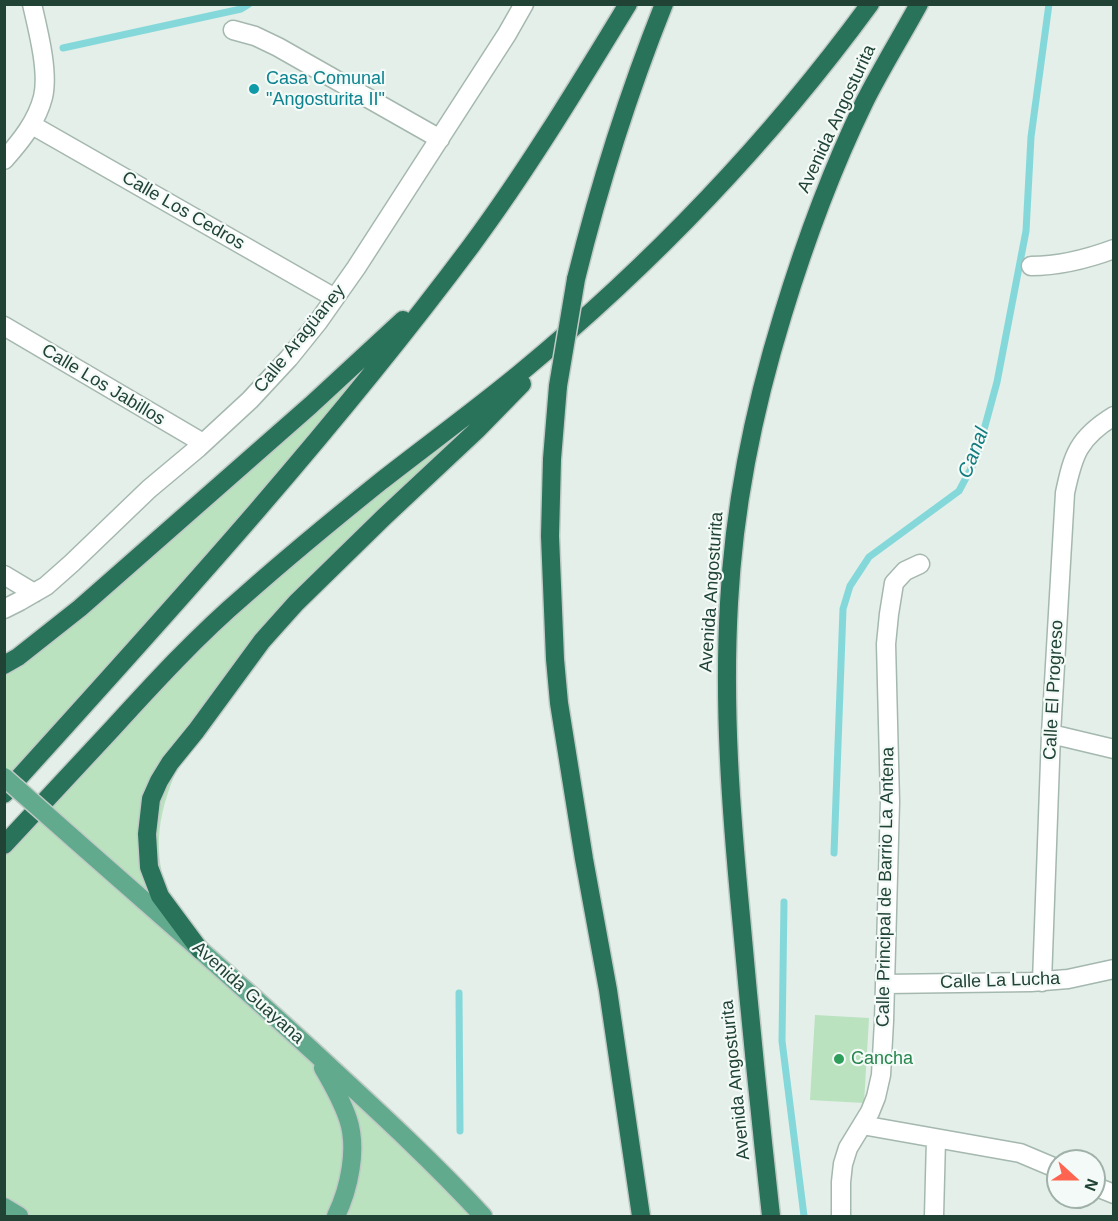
<!DOCTYPE html>
<html>
<head>
<meta charset="utf-8">
<style>
  body { margin:0 }
  #map { position:relative; width:1118px; height:1221px; overflow:hidden; background:#e3efe8; font-family:Helvetica,sans-serif }
  canvas { display:block }
  .frame { position:absolute; inset:0; border:6px solid #204335; pointer-events:none }
  .north { position:absolute; left:1046px; top:1149px; width:60px; height:60px; box-sizing:border-box; background:#f4faf7; border:2px solid #9fb1a9; border-radius:50%; rotate:111deg; font-size:16px; font-weight:700; line-height:24px; text-align:center; color:#204335 }
  .north::after { content:''; display:block; margin:auto; width:21px; height:27px; background:#ff6451; clip-path:polygon(50% 0,100% 100%,50% 72%,0 100%) }
</style>
</head>
<body>
<div id="map">
<canvas width="1118" height="1221"></canvas>
<div class="frame"></div>
<div class="north">N</div>
</div>
<script>
const ctx = document.querySelector('canvas').getContext('2d');
ctx.lineJoin = 'round';
function fill(path, color) {
  ctx.fillStyle = color;
  ctx.fill(path, 'evenodd');
}
function trace(path, color, width, dash) {
  ctx.strokeStyle = color;
  ctx.lineWidth = width;
  ctx.lineCap = dash ? 'butt' : 'round';
  ctx.setLineDash(dash || []);
  ctx.stroke(path);
}
function write(font, color, halo, rows, align = 'center') {
  ctx.font = font + ' Helvetica,sans-serif';
  ctx.lineWidth = 4.5;
  ctx.setLineDash([]);
  ctx.textBaseline = 'middle';
  ctx.strokeStyle = halo;
  ctx.fillStyle = color;
  for (const [text, x, y, turn = 0] of rows) {
    ctx.save();
    ctx.translate(x, y);
    ctx.rotate((+turn || 0) * Math.PI / 180);
    ctx.textAlign = isNaN(turn) ? turn : align;
    if (halo) ctx.strokeText(text, 0, 0);
    ctx.fillText(text, 0, 0);
    ctx.restore();
  }
}
const green = new Path2D(`
  M444,282L5,794V665L80,608Z
  M520,373L296,603L178,767C156,817 150,860 176,910C183,924 192,937 200,950L483,1216H19L5,1207L4,845L194,643Z
  M815,1015L869,1018L864,1103L810,1100Z`);
const stream = new Path2D(`
  M63,48L241,9L249,4
  M834,853L843,609L850,586L869,557L959,491L976,459L997,382L1026,231L1031,137L1049,4
  M784,902L782,1041L804,1216
  M459,993L460,1131`);
const minor = new Path2D(`
  M233,30L255,36L278,47L440,139
  M32,125L335,298
  M4,160C21,141 37,121 43,97C49,72 38,30 32,4
  M1031,266C1059,266 1087,259 1114,249
  M4,326L203,443
  M4,575L34,593
  M4,609L20,601L46,586L72,563L149,489L198,448L250,400L289,358L318,322L356,268L507,34L524,4
  M1051,734L1114,749
  M1042,982L1051,734L1065,493C1073,455 1078,438 1114,416
  M885,984L1031,982L1068,979L1114,969
  M862,1125L1020,1153L1058,1169
  M1094,1186L1114,1194
  M841,1216V1182L843,1164L848,1148L870,1112L876,1097L881,1075L884,1021L890,802L886,644L889,614L894,583L905,571L920,564
  M934,1216L936,1139`);
const primary = new Path2D(`
  M74,839C160,915 246,989 330,1067C382,1115 435,1164 483,1216
  M323,1068C333,1085 342,1101 348,1119C358,1149 349,1189 336,1216
  M4,1207L19,1216`);
const motorway = new Path2D(`
  M576,279C599,186 628,94 664,4
  M558,386L552,459L550,536L555,659L559,703L584,859L608,990L641,1216
  M4,665L18,657L80,608L311,405L403,320
  M4,794C165,616 327,439 471,246C528,169 578,86 628,4
  M4,845C40,806 76,768 112,729C154,683 197,636 245,595C289,556 334,519 380,482C426,446 474,411 519,374C651,265 769,142 870,4
  M200,950L160,896L149,867L147,834L151,799L159,781L170,763L196,731L262,641L296,603L384,517L477,430L522,384
  M771,1216C760,1117 750,1017 741,917C731,812 723,708 729,603C734,505 754,408 783,314C805,242 831,171 864,103C881,69 901,37 919,4`);
const primaryBridge = new Path2D(`
  M4,777L74,839`);
const motorwayBridge = new Path2D(`
  M558,386L576,279`);
const markers = [
  [254,89,6,"#0f9aa8"],
  [839,1059,6,"#2e9e5b"]
];
const cultureNames = [
  ["Casa Comunal",266,79],
  ["\"Angosturita II\"",266,100]
];
const streetNames = [
  ["Avenida Angosturita",837,119,-65],
  ["Calle Los Cedros",183,211,30],
  ["Calle Aragüaney",300,339,-51],
  ["Calle Los Jabillos",103,385,31],
  ["Avenida Angosturita",712,592,-86],
  ["Calle El Progreso",1054,690,-87],
  ["Calle Principal de Barrio La Antena",886,887,-89],
  ["Calle La Lucha",1000,981,-2],
  ["Avenida Guayana",248,993,42],
  ["Avenida Angosturita",736,1080,-96]
];
const leisureNames = [
  ["Cancha",851,1059]
];
const waterNames = [
  ["Canal",974,453,-69]
];
fill(green, '#bae2bf');
trace(stream, '#85d8da', 7);
trace(minor, '#a5b8af', 21);
trace(primary, '#c1cac6', 21);
trace(motorway, '#c1cac6', 21);
trace(minor, '#fff', 18);
trace(primary, '#62aa8e', 18);
trace(motorway, '#28735a', 18);
trace(primaryBridge, '#c1cac6', 21, []);
trace(motorwayBridge, '#c1cac6', 21, []);
trace(primaryBridge, '#62aa8e', 18);
trace(motorwayBridge, '#28735a', 18);
for (const [x, y, r, color] of markers) {
  const dot = new Path2D();
  dot.arc(x, y, r, 0, 2 * Math.PI);
  ctx.fillStyle = color;
  ctx.fill(dot);
  trace(dot, '#f4faf7', 2);
}
write('18px', '#0d838f', '#f4faf7', cultureNames, 'left');
write('18px', '#204335', '#f4faf7', streetNames);
write('18px', '#27864d', '#f4faf7', leisureNames, 'left');
write('italic 20px', '#127d81', '#f4faf7', waterNames);
</script>
</body>
</html>
